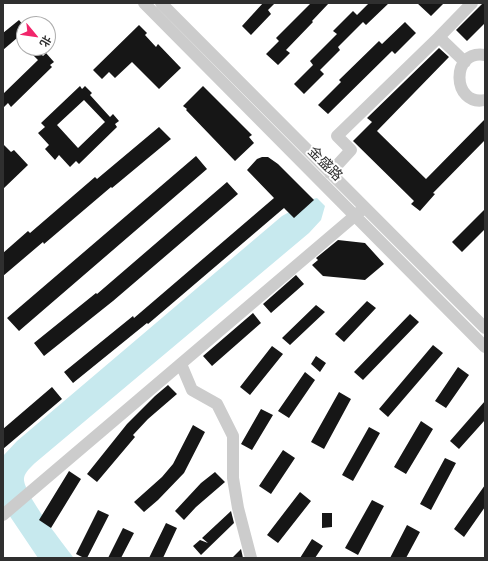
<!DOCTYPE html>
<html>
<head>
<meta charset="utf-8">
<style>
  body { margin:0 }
  #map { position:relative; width:488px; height:561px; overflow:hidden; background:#fff; font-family:"IBM Plex Sans","Noto Sans SC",sans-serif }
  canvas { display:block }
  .frame { position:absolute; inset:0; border:4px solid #2f2f2f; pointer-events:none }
  .north { position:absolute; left:16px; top:16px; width:40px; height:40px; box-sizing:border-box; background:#fff; border:1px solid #acacac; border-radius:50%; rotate:119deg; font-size:11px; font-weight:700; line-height:16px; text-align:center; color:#2f2f2f }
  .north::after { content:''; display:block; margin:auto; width:14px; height:18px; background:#f1266b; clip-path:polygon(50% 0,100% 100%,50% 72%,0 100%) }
</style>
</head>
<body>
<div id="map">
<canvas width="488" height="561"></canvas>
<div class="frame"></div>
<div class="north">北</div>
</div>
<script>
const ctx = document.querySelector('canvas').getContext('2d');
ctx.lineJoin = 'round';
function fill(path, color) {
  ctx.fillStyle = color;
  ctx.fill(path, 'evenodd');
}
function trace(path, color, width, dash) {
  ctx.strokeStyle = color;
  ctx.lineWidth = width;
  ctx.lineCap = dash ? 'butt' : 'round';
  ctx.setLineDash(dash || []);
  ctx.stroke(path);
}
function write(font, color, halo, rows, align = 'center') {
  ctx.font = font + ' "IBM Plex Sans","Noto Sans SC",sans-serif';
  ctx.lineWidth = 4;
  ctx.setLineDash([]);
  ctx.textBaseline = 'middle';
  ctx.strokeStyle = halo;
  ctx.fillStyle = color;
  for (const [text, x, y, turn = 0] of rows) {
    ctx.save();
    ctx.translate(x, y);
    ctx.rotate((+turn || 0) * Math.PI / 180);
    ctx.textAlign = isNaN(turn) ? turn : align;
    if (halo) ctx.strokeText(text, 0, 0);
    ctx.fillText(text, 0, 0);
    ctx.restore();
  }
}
const water = new Path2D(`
  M317,198L325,206L321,220L309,233L35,463C31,467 25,472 24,478C22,492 64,545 74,558H38L3,506V456L17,441L282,216L313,199Z`);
const building = new Path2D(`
  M263,3H275L268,10L271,14L251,35L242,26Z
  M311,3H329L312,21L313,22L286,50L290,53L278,65L266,54L279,41L276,38Z
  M369,3H389L366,25L363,22L338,47L340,50L320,70L324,74L304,94L294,84L313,65L310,61L337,34L333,31L353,11L357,15Z
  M417,3H444L431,16Z
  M483,3H485V23L467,41L456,30Z
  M19,20L24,26V45L17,38L3,50V33Z
  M405,22L416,33L395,54L392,51L328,114L318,105L341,82L339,80L379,41L382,44Z
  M139,25L147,33L145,35L156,47L158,44L181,68L159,89L132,62L115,78L109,72L102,79L93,70Z
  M26,48H35L43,56L46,53L54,62L50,65L52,67L11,107L8,103L3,108V94L38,60Z
  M439,48L449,57L377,131L426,179L485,119V140L433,193L435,194L420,211L411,204L414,201L353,141L372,122L367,118Z
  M80,86L82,89L85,86L92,93L90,95L110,117L113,114L119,121L115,124L117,127L79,164L76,161L70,167L59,155L55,160L45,149L49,145L38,133L45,127L41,123ZM84,100L105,122L78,148L57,125Z
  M203,86L252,135L249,137L254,143L235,161L186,110L187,109L183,106Z
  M159,127L171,139L112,188L111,187L44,244L43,242L3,276V253L28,231L30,233L95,177L97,179Z
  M3,144L11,152L14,150L28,165L3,189Z
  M196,156L207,169L19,331L7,318Z
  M262,157H268L278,164L314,200L294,218L284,208L148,324L147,323L73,383L64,372L133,316L134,318L274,198L247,170L257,159Z
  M227,182L238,194L113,301L44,356L34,343L96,293L97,294Z
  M485,209V229L462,252L452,242Z
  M338,240L365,243L384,264L365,280L323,276L312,265L318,260L316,258Z
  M296,275L304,284L271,313L263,304Z
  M367,301L376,308L344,342L335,334Z
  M316,305L325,312L290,345L282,338Z
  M253,313L261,323L212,366L203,356Z
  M410,314L419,322L363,380L354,372Z
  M433,345L443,353L388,417L379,409Z
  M272,346L283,354L250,395L240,387Z
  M316,356L326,363L320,372L311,364Z
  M458,367L469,375L446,408L435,401Z
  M305,372L315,380L289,418L278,411Z
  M168,385L177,394L148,419L133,435L135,437L97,482L87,474L127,424L155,396Z
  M52,387L62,399L3,449V429Z
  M339,392L351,399L324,449L311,442Z
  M485,401V420L459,449L450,441Z
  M261,409L273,415L252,450L241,444Z
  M421,421L433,429L406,474L394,467Z
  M193,425L205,432L184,473L158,500L144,512L134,502L162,477L173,464Z
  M369,427L380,433L353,481L342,475Z
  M283,450L295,458L271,494L259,486Z
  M445,458L456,463L431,510L420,504Z
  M69,471L81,479L51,528L39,520Z
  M215,472L225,482L196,507L184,520L175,511L201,483Z
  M485,485V507L464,537L454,529Z
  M300,492L311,501L278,543L267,535Z
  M372,500L384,506L358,555L345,548Z
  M98,510L109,515L87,558H84L76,554Z
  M231,511L234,523L201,555L193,546L200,540L208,543L202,538Z
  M322,513H332V527L322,528Z
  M166,523L177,528L163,558H149Z
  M407,525L420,532L406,558H390Z
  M123,528L134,533L121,558H108Z
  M312,539L323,546L315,558H300Z
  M241,549L243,558H232Z`);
const minor = new Path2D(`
  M144,3L485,347
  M161,3L485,328
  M439,37L465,62
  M485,55C450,49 452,107 485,100
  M330,173L351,150L337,136L439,37L472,3
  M181,364L192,390L217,404L233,436V478L238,508L251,558
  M3,515L364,208`);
const streetNames = [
  ["金盛路",325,164,45]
];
fill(water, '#c7e9ee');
fill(building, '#161616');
trace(minor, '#ccc', 12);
write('14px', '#2f2f2f', '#fff', streetNames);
</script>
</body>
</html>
